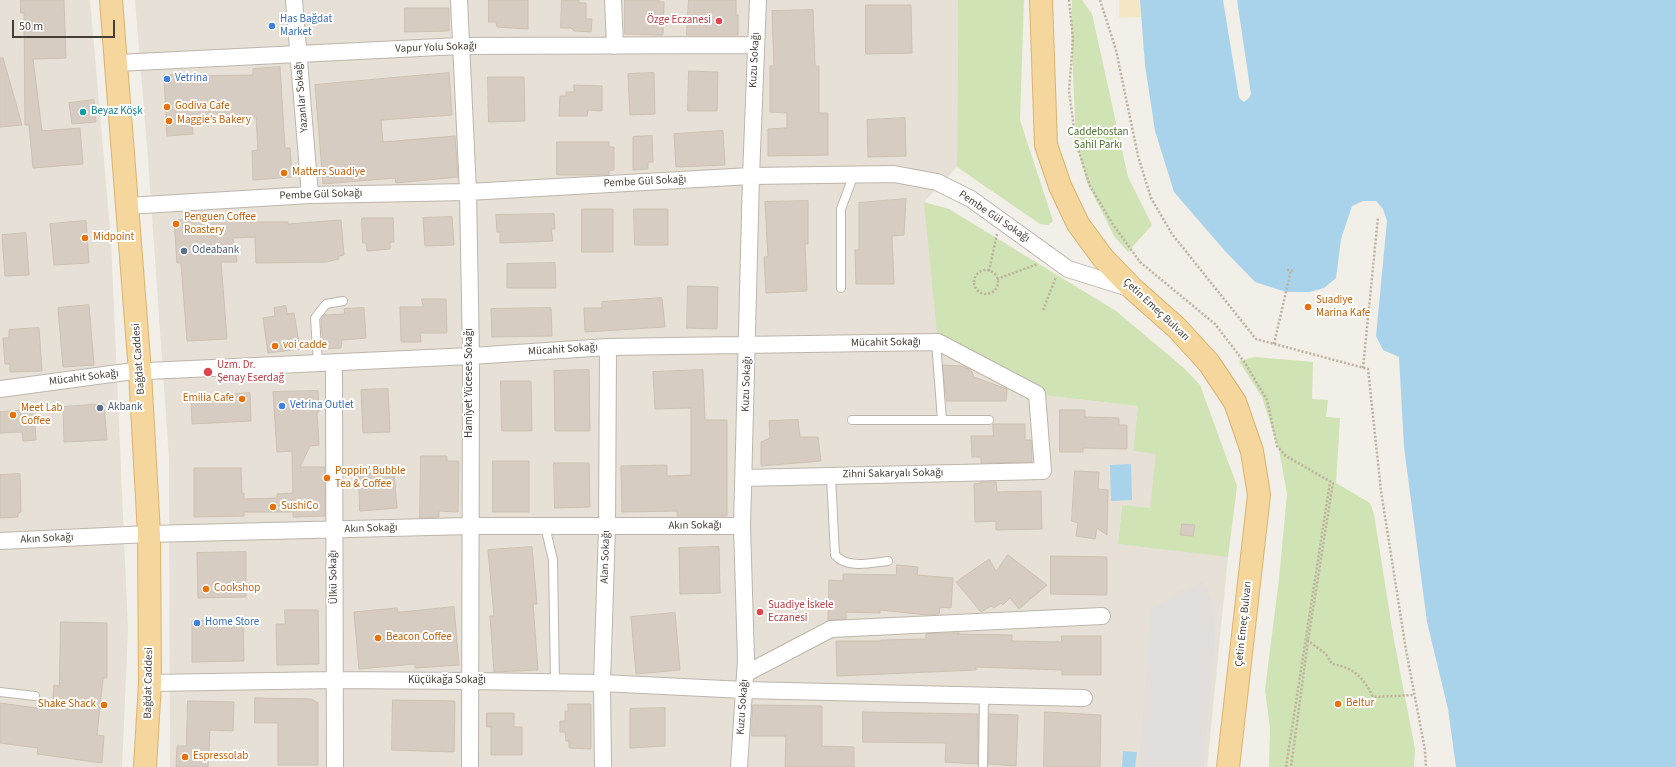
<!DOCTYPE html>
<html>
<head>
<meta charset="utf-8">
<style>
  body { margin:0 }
  #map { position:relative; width:1676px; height:767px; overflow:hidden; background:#f2eee8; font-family:"Source Sans 3",sans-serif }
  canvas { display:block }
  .scale { position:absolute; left:12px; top:20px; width:103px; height:18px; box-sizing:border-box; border:2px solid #453e37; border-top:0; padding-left:5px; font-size:12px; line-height:14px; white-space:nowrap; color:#453e37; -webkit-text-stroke:3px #fff; paint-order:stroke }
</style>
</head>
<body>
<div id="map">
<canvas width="1676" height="767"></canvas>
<div class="scale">50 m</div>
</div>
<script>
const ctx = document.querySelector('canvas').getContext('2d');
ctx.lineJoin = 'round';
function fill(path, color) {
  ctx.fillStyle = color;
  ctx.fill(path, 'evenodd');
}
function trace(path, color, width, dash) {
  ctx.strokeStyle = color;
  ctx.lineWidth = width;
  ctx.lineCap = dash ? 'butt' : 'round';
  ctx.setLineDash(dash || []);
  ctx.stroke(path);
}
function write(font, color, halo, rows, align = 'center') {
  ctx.font = font + ' "Source Sans 3",sans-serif';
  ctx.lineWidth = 4;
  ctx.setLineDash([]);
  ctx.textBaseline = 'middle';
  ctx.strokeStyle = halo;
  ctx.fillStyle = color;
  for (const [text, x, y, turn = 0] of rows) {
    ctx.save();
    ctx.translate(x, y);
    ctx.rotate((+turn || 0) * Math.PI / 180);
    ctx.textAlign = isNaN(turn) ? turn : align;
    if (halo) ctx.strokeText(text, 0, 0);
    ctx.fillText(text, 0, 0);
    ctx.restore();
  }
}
const residential = new Path2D(`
  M0,0H90L111,241L128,630L122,767H0Z
  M135,0H958L957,167L924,202L1050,396L1138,406L1133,451L1157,453L1150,509L1122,505L1118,543L1228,557L1207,767H170L169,458L147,146Z`);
const green = new Path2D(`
  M958,0H1024L1020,120L1053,221L1048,225L1040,224L957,167Z
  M1072,0H1082L1092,14L1128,177L1152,225L1128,252L1114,236L1087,182L1076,142L1071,29Z
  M924,202L949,209L1116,311L1185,369L1200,385L1237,486L1228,557L1118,544L1122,505L1150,508L1156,454L1133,451L1138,406L1050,396L937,333Z
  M1255,357L1313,362L1312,399L1328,400L1326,417L1340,418L1336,483L1370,503L1374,514L1393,635L1415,749L1414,767H1269L1270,729L1265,690L1279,579L1287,494L1279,450L1262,397L1239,361Z`);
const sand = new Path2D(`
  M1119,0H1140L1142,17L1119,18Z`);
const parking = new Path2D(`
  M1202,582L1213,601L1215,643L1203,767H1139L1151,609L1181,591Z`);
const water = new Path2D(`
  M1140,0H1676V767H1456L1448,709L1427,622L1404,447L1399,357L1383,350L1376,336L1387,221L1383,209L1376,201H1363L1352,206L1341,239L1336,278L1324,288L1310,292H1286L1255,282L1225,251L1174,192L1155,131L1145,65Z
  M1131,464L1132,500L1111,501L1110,465Z
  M1123,751L1137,752L1135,767H1122Z`);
const pier = new Path2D(`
  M1223,0H1237L1251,94L1249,98L1244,102L1239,98Z`);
const building = new Path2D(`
  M21,0H64L66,58L33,59L42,131L80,128L83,164L33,168L29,125H25L24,13H21Z
  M489,0H528V29L497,27L496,22H489Z
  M562,0H579V3H586V19H592L591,32L574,31L571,28H561Z
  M625,0H659V2H664L663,35L625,34Z
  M689,0H736V15H738V35H687Z
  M866,5H911L912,53L866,54Z
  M405,8H449V31L405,32Z
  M813,10L815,66H819V113H828V155L768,156V129L787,128V113L770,112V66H774L772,11Z
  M0,58H3L22,125L0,127Z
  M280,67L285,148H290L292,177L253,180L252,151L258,150L256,117L192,116L193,134L167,136L164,75L189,74V76L253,75V69Z
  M689,71L718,72L717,111H688Z
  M449,73L452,115L381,120L383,142L455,136L458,177L396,183L395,178L323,184L315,85Z
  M654,73L655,114L630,115L628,74Z
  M488,77H524L525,121L489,122Z
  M574,85L602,86V111L588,110L587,116H559L560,96H566V92H574Z
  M94,100L96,122L72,124L69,103Z
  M905,118L906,156L868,157L867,120Z
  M723,131L725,165L676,167L674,134Z
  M652,136L653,162H648V169L633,170V137Z
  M557,142H609V147H614V170L609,171V175H557Z
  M906,199L904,235L892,236L894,284H856L855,250H859V203Z
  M808,201V244L805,243L807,291L766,293L764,257H768L765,202Z
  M582,209H613V252H582Z
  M634,209H668V245H635Z
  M554,214L555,229H551L553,241L500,243V232H497L496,215Z
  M452,217L454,245L425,246L423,218Z
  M362,218H393L394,242H390V249L367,251L366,243H363Z
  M244,219V222H288V224L341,220L344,255L339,256V259L326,262L256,263L255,237L233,238L237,262H221L227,339L187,341L181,263H177L174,220Z
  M86,221L89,263L54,265L50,224Z
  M26,233L29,275L5,276L2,235Z
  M555,263L556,288H507V264Z
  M688,286L718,287L717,329L687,328Z
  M662,298L665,327L585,332L584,308H602V302Z
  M422,299H446L447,333H420L421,342H401L400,307H423Z
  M89,305L94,365L63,367L58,308Z
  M286,306L287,314L294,313L300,349L268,353L263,318L275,316L274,308Z
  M364,308L366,338L342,340L341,348L323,349L321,320L324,315L345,314L344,309Z
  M551,308L552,336L492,337L491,309Z
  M39,328L42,371L10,372V364H5L3,338H9V330Z
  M943,365L962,366L971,370L974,377L1007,389L1006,401H947Z
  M589,370L590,431H555L554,371Z
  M703,370L705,420H727V516H677V511L622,512L621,466L667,465V476L691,475V408L655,409L653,372Z
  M501,381H531L532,431H502Z
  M388,389L390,432L363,433L361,390Z
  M318,391L319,412H317L319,445L310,446L300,467H325V516L293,517V512H244V516L194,517V468H241L242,493H244V499L277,498V494L293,493L292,451L277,452L273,392Z
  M250,393L251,421L192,424L191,397Z
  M104,404L107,440L64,442L63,407Z
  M34,410L36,440L23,441L22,432L0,433V412Z
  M1060,410H1085V417L1119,418V425H1127V449L1083,448V452H1060Z
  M798,420L800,437H818L821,461L761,466V442L770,438L769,421Z
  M993,424H1025V440H1031L1032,462L981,463V457H972L971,436H993Z
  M421,456H447V461H459L458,512L439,511V517L420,518Z
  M493,461H529V512H493Z
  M554,463H589L590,507L555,508Z
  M1075,471L1099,472L1098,489L1108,490L1107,535L1097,528L1095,539L1076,536L1078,523L1072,521Z
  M359,473L394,474L397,508L360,511Z
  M20,474L21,512L18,513V517L0,518V475Z
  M981,482H996L997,492L1041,491L1042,529L996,530V521L975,522L974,484L981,483Z
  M1182,524L1195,525L1193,536L1181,535Z
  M532,547L537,604H533L538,670L494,672L490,616H494L488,550Z
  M719,547L720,593L680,594L679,548Z
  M246,552V597L198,598L197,553Z
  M1008,555L1047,585L1019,609L1010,598L1003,605L1001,603L994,608L991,606L981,612L956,582L989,559L996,571Z
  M1051,556L1107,557V595L1051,594Z
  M897,565L918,567L917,575L953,578L951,608L940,607L939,614L928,615L880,610V613L846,612V619L828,620L829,580L843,581V574L896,575Z
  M454,607L459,665L415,668V664L359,669L354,612L397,608L398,612Z
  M285,610H318L319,664L277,665L276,624H285Z
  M675,613L680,670L636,674L631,617Z
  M243,620L244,661L192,662V621Z
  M61,622L107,623V678H103L97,735L104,736L102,763L37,754L38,748L0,743V703L52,710L54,685L59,686Z
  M959,633L957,634L1012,635V641L1062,642L1061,636H1101V675H1062V670L976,667V670L837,676L836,641H881V640L926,639V634Z
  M255,698L311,699L318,703V765H278V723H255Z
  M393,700L455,701L454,752L392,750Z
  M188,701L234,702L233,731L210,730L208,767H176L177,746H186Z
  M568,704H591V749L569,748V741H566L565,732H560V721H565V711H568Z
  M753,705L822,706V746L854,747V767H785L786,736H752Z
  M665,708V746L630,748V709Z
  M863,712L978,714V764L945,762L946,743L863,742Z
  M1045,712L1101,715L1100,767H1044Z
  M487,713H514V727H522V755H491V727H487Z
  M989,714L1018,715L1016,766L989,764Z`);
const path = new Path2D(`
  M1069,0L1073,39L1069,91L1076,143L1090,186L1112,223L1140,262L1215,324L1245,363L1267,400L1277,446L1286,456L1333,483L1308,641L1291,767
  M1100,0L1116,50L1138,156L1151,198L1172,234L1256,339L1368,369L1381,491L1406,650L1425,750L1426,767
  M1287,270L1295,271
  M974 282a12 12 0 1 1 24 0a12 12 0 1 1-24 0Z
  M989,271L997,234
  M997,279L1038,264
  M1043,310L1056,277
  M1274,344L1291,270
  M1363,368L1378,217
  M1307,640L1326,654L1332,664C1353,667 1364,678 1373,697L1414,695
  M1286,767L1330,482`);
const lane = new Path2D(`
  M841,288V209L854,174
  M936,342L942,420
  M318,364L315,318L326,304L343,301
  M852,420H989
  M831,476L835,555C848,569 870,563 888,561
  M545,526L553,560L555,682
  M0,692L35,696
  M983,767L984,695`);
const street = new Path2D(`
  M294,0L310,195
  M459,0L468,192L471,356L470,767
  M613,0L615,46
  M117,63L460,46L756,45
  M127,206L310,195L468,192L751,176L894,174L937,182L971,199L1068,269L1132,289
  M334,363L335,767
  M0,389L126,372L471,356L608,347L938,342L1037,394L1043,471L744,478
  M0,541L149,534L470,526H742
  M745,674L831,629L1102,616
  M150,683L336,680L471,681L602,683L744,690L1084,698
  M603,767L602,683L607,527L608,347
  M739,767L746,660L742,526L751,176L758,0`);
const primary = new Path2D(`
  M111,0L140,372L149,534L150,683L145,767
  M1041,0L1046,145L1060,186L1078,224L1103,258L1133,289L1177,328L1209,363L1235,402L1252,451L1259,495L1228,767`);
const markers = [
  [719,21,4,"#e0444e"],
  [272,26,4,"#3f7fe0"],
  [167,79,4,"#3f7fe0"],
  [167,107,4,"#e8710a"],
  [83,112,4,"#0f9aa8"],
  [169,121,4,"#e8710a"],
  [284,173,4,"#e8710a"],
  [176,224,4,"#e8710a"],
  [85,238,4,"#e8710a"],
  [184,251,4,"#5c6f8a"],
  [1308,307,4,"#e8710a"],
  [275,346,4,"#e8710a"],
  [208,372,5,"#e0444e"],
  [242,399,4,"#e8710a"],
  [282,406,4,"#3f7fe0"],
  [100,408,4,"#5c6f8a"],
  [13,415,4,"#e8710a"],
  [327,478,4,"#e8710a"],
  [273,507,4,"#e8710a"],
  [206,589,4,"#e8710a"],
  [760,612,4,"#e0444e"],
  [197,623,4,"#3f7fe0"],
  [378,638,4,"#e8710a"],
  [1338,704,4,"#e8710a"],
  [104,705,4,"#e8710a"],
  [185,757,4,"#e8710a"]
];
const shopNames = [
  ["Has Bağdat",280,20],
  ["Market",280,33],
  ["Vetrina",175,79],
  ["Vetrina Outlet",290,406],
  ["Home Store",205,623]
];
const healthNames = [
  ["Özge Eczanesi",711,21,"right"],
  ["Uzm. Dr.",217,366],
  ["Şenay Eserdağ",217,379],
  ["Suadiye İskele",768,606],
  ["Eczanesi",768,619]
];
const streetNames = [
  ["Vapur Yolu Sokağı",436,48,-2],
  ["Kuzu Sokağı",755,60,-87],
  ["Yazanlar Sokağı",302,97,-95],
  ["Pembe Gül Sokağı",645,182,-3],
  ["Pembe Gül Sokağı",321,195,-2],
  ["Pembe Gül Sokağı",994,217,34],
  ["Çetin Emeç Bulvarı",1156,310,43],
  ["Mücahit Sokağı",886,343,-1],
  ["Mücahit Sokağı",563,350,-4],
  ["Bağdat Caddesi",139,359,-94],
  ["Mücahit Sokağı",84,378,-7],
  ["Hamiyet Yüceses Sokağı",470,383,-90],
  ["Kuzu Sokağı",747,384,-88],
  ["Zihni Sakaryalı Sokağı",893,474,-1],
  ["Akın Sokağı",695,526,-1],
  ["Akın Sokağı",371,529,-2],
  ["Akın Sokağı",47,539,-3],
  ["Alan Sokağı",606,557,-88],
  ["Ülkü Sokağı",334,577,-91],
  ["Çetin Emeç Bulvarı",1244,624,-84],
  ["Küçükağa Sokağı",447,681],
  ["Bağdat Caddesi",149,683,-89],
  ["Kuzu Sokağı",743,707,-86]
];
const foodNames = [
  ["Godiva Cafe",175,107],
  ["Maggie’s Bakery",177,121],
  ["Matters Suadiye",292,173],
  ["Penguen Coffee",184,218],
  ["Roastery",184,231],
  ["Midpoint",93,238],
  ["Suadiye",1316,301],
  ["Marina Kafe",1316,314],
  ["voi cadde",283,346],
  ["Emilia Cafe",234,399,"right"],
  ["Meet Lab",21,409],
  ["Coffee",21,422],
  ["Poppin’ Bubble",335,472],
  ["Tea & Coffee",335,485],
  ["SushiCo",281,507],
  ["Cookshop",214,589],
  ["Beacon Coffee",386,638],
  ["Beltur",1346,704],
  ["Shake Shack",96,705,"right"],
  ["Espressolab",193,757]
];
const cultureNames = [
  ["Beyaz Köşk",91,112]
];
const parkNames = [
  ["Caddebostan",1098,133],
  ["Sahil Parkı",1098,146]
];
const serviceNames = [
  ["Odeabank",192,251],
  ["Akbank",108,408]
];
fill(residential, '#e6e0d6');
fill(green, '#d0e3b4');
fill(sand, '#f3e7c6');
fill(parking, '#e1dedc');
fill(water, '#a9d3ea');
fill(pier, '#f2eee8');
fill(building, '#d6ccc1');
trace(building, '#cdc1b2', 1);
trace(lane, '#bdb5ab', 10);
trace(street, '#bdb5ab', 18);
trace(primary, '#d9b36f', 24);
trace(path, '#bdb09d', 2.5, [2, 2]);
trace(lane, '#fff', 8);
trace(street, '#fff', 16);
trace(primary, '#f5d79d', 22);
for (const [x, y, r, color] of markers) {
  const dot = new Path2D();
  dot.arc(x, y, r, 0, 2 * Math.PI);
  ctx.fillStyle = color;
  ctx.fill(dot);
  trace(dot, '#fff', 1.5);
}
write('11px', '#366cbe', '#fff', shopNames, 'left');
write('11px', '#be3a42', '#fff', healthNames, 'left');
write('11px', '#453e37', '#fff', streetNames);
write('11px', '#c56008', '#fff', foodNames, 'left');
write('11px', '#0d838f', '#fff', cultureNames, 'left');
write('11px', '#4c712f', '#fff', parkNames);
write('11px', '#4e5e75', '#fff', serviceNames, 'left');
</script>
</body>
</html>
